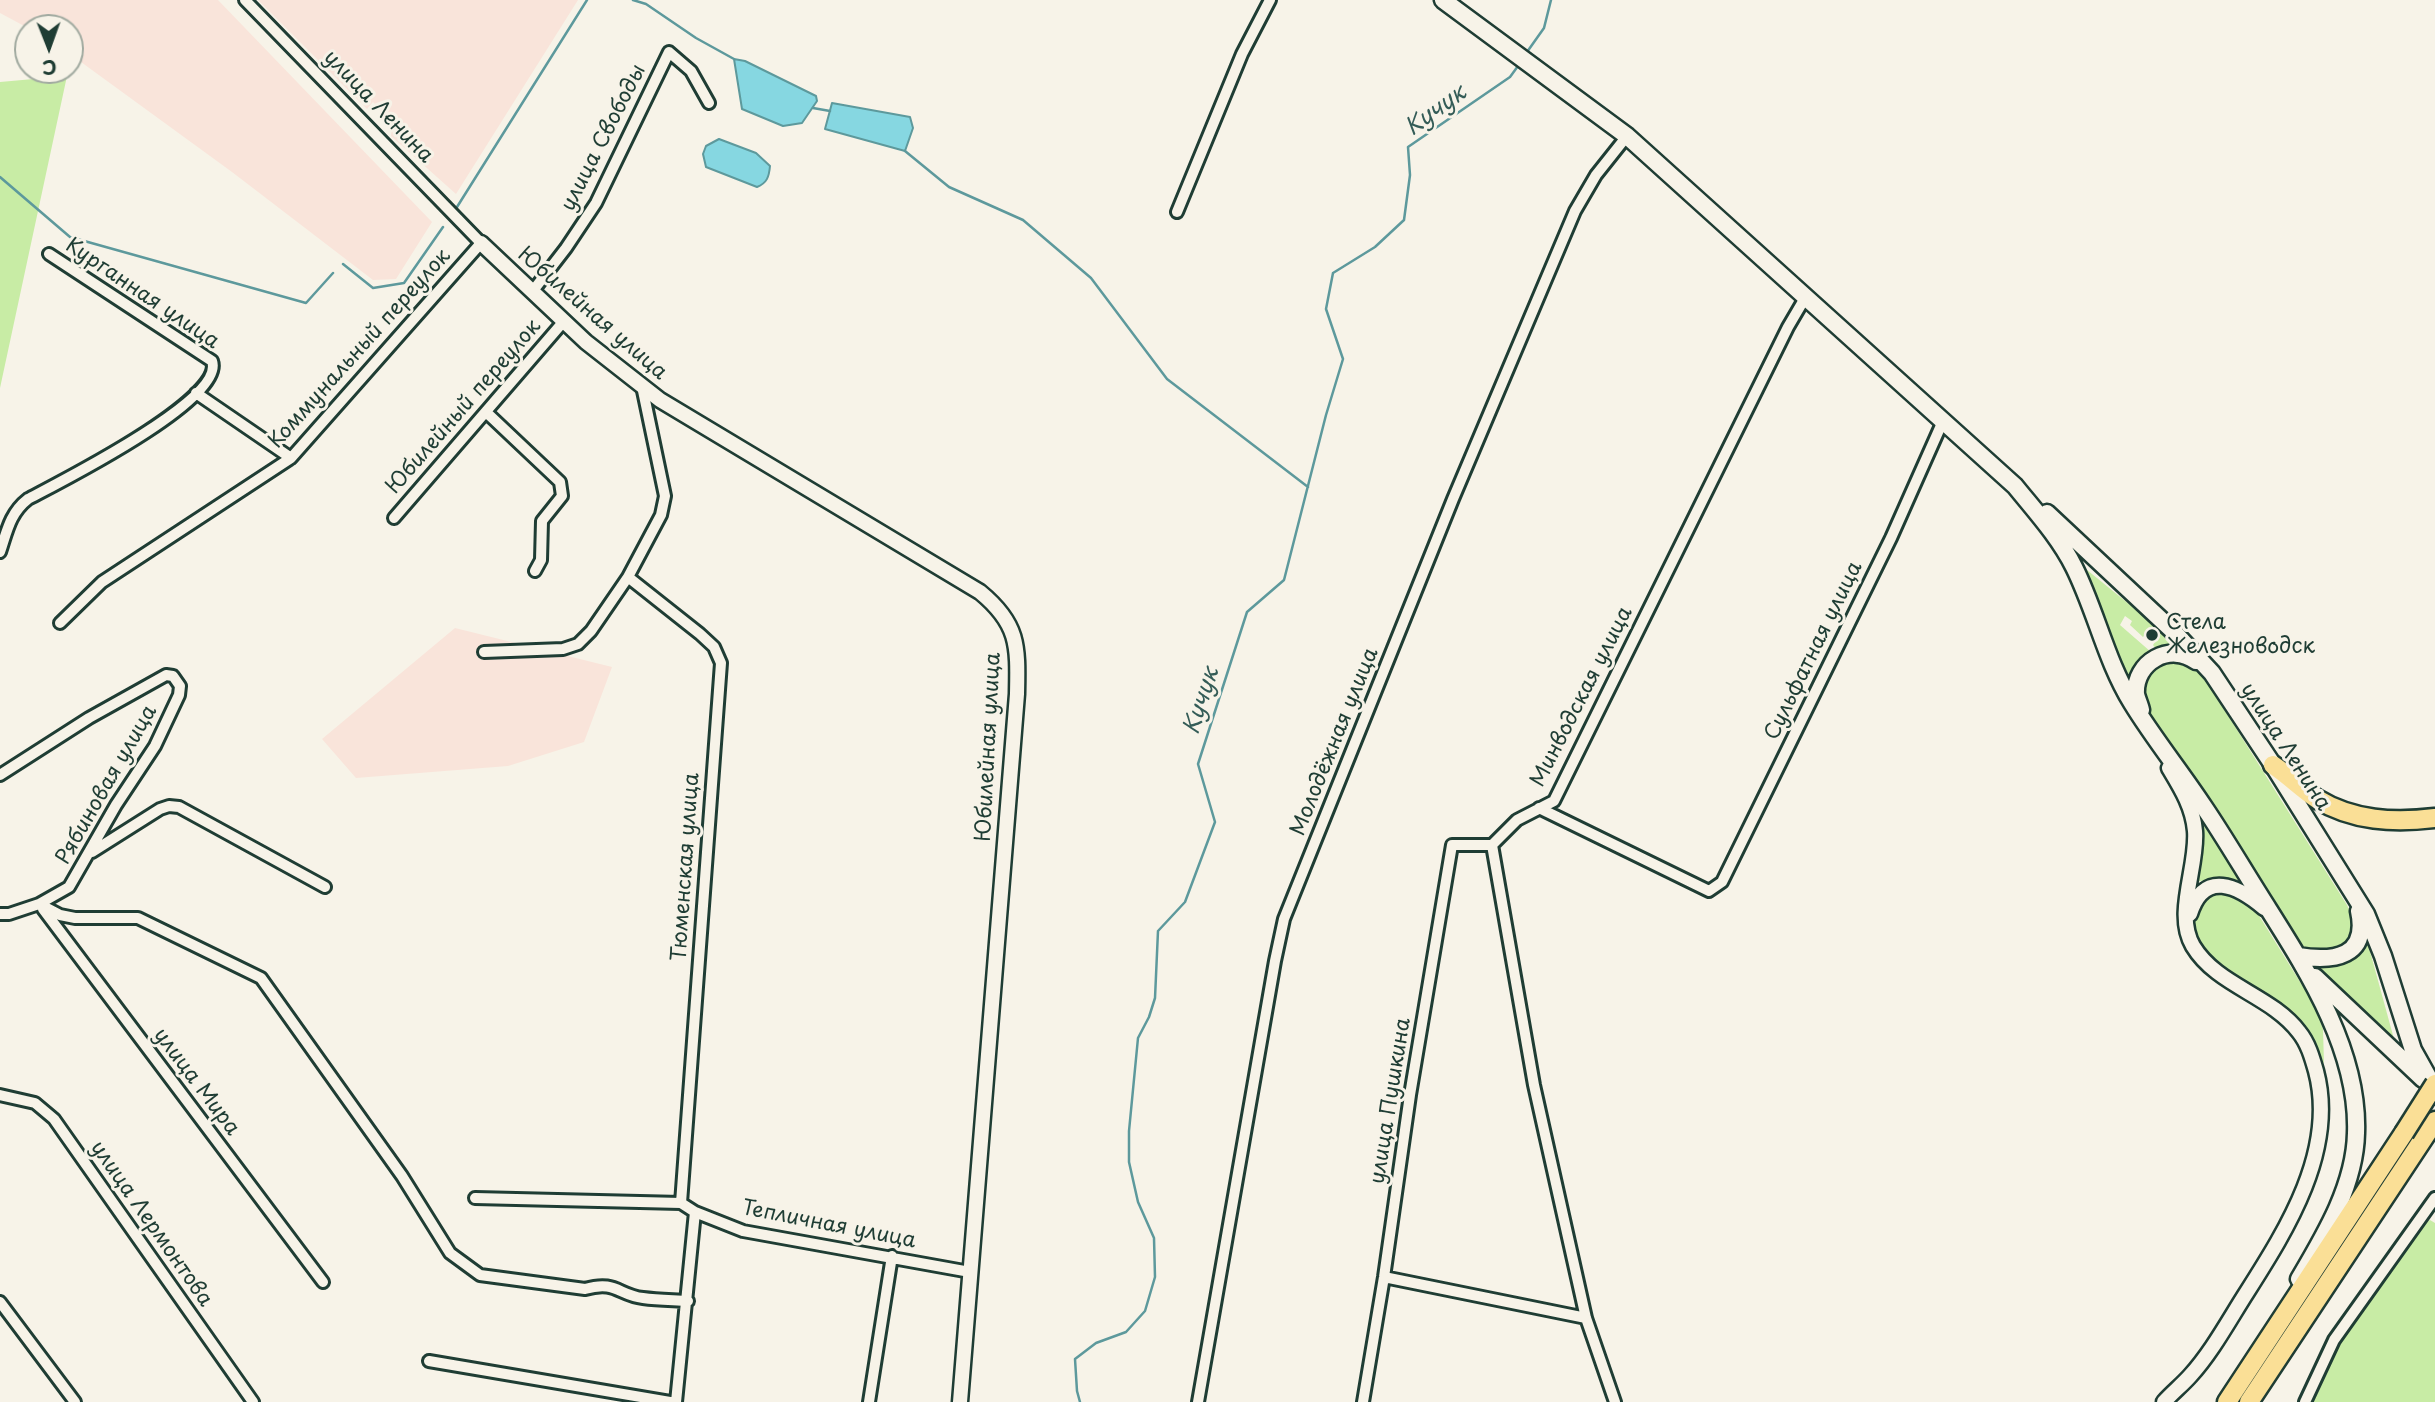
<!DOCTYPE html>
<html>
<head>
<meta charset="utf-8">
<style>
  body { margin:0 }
  #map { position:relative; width:2435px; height:1402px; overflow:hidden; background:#f7f3e8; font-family:"Playpen Sans",sans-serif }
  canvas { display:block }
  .north { position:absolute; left:14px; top:14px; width:70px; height:70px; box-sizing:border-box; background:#f7f3e8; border:2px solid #a1aaa0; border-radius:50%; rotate:179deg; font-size:19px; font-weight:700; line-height:28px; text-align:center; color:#1f3d34 }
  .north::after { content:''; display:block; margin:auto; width:24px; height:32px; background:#1f3d34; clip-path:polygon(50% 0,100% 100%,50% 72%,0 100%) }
</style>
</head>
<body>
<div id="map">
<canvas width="2435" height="1402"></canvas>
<div class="north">С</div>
</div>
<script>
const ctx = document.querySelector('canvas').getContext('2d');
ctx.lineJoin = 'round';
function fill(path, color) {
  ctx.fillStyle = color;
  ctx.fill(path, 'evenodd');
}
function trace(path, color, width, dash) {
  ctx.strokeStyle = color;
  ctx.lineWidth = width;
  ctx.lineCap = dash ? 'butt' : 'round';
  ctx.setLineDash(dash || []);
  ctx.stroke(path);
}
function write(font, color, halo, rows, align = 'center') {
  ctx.font = font + ' "Playpen Sans",sans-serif';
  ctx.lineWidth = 6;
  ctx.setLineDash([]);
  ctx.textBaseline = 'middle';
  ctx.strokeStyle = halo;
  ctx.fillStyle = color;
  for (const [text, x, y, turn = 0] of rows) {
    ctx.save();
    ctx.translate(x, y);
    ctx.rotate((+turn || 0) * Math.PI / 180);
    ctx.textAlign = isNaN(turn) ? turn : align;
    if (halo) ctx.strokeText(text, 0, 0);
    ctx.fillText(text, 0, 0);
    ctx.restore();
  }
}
const built = new Path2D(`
  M0,0H218L432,222L396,279L373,280L232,172L70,54V28H28L0,13Z
  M258,0H578L456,194L391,136L392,123L373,102L367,109Z
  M455,628L612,667L584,742L508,766L356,778L322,739Z`);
const green = new Path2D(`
  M67,76L0,388V82Z
  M2076,561L2183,648L2156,649L2153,645L2159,636L2149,629L2143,637L2130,625L2132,621L2125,616L2120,625L2151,652L2147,655L2131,685Z
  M2166,658L2193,665L2202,674L2347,905C2356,924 2356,933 2343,950L2311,952L2302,947L2160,731C2142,700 2131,681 2166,658Z
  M2198,817L2244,885L2220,878L2194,882Z
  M2212,893C2233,893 2245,897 2258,914L2315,1006L2323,1029L2324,1064C2319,1049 2309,1033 2297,1023C2265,996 2192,966 2193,918C2194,913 2195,907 2198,903C2202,899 2208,896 2212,893Z
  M2365,933L2397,1050L2312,966L2340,963Z
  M2430,1220L2435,1223V1402H2311L2330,1348L2419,1225Z`);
const water = new Path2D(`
  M734,59L745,61L816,96L817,101L802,123L783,126L742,109Z
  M832,103L910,117L913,128L905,151L825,129Z
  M719,139L756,153L770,166C769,177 767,183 757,187L706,167L703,154L706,146Z`);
const stream = new Path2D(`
  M633,0L646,4L696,38L734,59
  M1527,52L1544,28L1551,0
  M813,108L830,111
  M905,151L949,187L1023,220L1091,278L1167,379L1308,487
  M0,177L70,237L306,303L333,273
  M457,207L587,0
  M343,264L373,288L404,283L443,227
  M1080,1402L1077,1391L1075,1359L1096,1343L1126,1332L1145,1311L1155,1277L1154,1238L1138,1202L1129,1162V1131L1138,1038L1149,1017L1155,998L1158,931L1185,902L1215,822L1198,764L1247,612L1284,580L1326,415L1343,359L1326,309L1333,273L1375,247L1404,220L1410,175L1408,147L1510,77L1518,66`);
const minor = new Path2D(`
  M1177,212L1242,54L1270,0
  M532,292L566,248L596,203L669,52L691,71L709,103
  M196,393L291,458
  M486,412L560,482L562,496L542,521L541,560L535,571
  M394,518L564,321
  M0,552C7,531 10,513 28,499C58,483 226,399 212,361L49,254
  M628,577L700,634L714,647L721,663L681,1203
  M60,623L102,582L291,458L481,243L245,0
  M484,652L563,649L578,644L591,631L628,577L661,515L665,496L642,386
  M0,775L89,718L166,675L173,676L180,686L179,695L155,746L116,805L69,887L39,904L9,914H0
  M1539,808L1709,891L1722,882L1891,538L1943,421
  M1492,845L1517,820L1554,801L1788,327L1805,298
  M1492,845L1534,1085L1586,1318L1615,1402
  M92,852L160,809L169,806L179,807L325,887
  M39,904L60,915L75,918H138L261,978L402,1176L450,1253L480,1275L585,1289C616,1280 618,1295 643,1298C658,1300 673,1300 688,1301
  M43,909L323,1282
  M0,1095L35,1103L54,1119L253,1402
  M475,1198L681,1203L695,1212L743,1231L970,1272
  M1384,1277L1586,1318
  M0,1302L75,1402
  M429,1361L670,1402
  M676,1402L695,1212
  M869,1402L892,1256
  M1198,1402L1275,961L1284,919L1453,499L1575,211L1596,175L1627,136
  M1363,1402L1384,1277L1410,1095L1452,845H1492
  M2305,1402L2334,1340L2435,1198`);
const tertiary = new Path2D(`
  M481,243L586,342L660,400L980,592C1019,624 1018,646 1017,694L960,1402
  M2190,914C2204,869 2238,886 2264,908
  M2164,1402C2172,1393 2182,1385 2190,1376C2212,1352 2229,1320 2247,1292C2287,1229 2337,1150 2316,1071C2312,1057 2308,1043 2299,1032C2271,995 2217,986 2193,946C2174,914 2198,866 2195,831C2193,807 2181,788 2169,768`);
const secondary = new Path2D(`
  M1443,0L1627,136L2015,486C2036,512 2059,537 2074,567C2096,611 2106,661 2132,703C2154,739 2181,772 2204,807C2227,841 2247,876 2269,910C2310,975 2359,1053 2356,1133C2355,1185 2325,1235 2299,1279
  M2047,513L2172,630L2212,673L2273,765L2366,914L2383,956L2413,1050L2435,1089
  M2141,710C2140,705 2137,699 2136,694C2134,662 2170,642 2196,661
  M2298,956C2334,962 2369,957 2359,911
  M2315,977L2423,1079`);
const primary = new Path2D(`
  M2273,765C2288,775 2302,789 2317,799C2353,821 2394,823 2435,818
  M2227,1402L2404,1133
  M2249,1402L2435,1121`);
const primaryBridge = new Path2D(`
  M2404,1133L2435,1084`);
const markers = [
  [2152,635,7,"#1f3d34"]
];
const streetNames = [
  ["улица Ленина",378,107,46],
  ["улица Свободы",604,138,-63],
  ["Курганная улица",142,294,34],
  ["Юбилейная улица",592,314,41],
  ["Коммунальный переулок",360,349,-48],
  ["Юбилейный переулок",464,407,-49],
  ["Сульфатная улица",1814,651,-64],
  ["Минводская улица",1582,697,-63],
  ["Молодёжная улица",1335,742,-68],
  ["Юбилейная улица",989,747,-87],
  ["улица Ленина",2285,747,57],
  ["Рябиновая улица",107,785,-60],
  ["Тюменская улица",686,867,-86],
  ["улица Мира",196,1082,53],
  ["улица Пушкина",1391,1101,-81],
  ["улица Лермонтова",151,1224,55],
  ["Тепличная улица",829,1225,11]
];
const poiNames = [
  ["Стела",2166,623],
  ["Железноводск",2166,647]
];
const waterNames = [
  ["Кучук",1436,111,-36],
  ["Кучук",1202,701,-72]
];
fill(built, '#f9e4da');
fill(green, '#c8eca5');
fill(water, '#86d7e1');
trace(water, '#5d999c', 2);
trace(stream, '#5d999c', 2.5);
trace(minor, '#1f3d34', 16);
trace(tertiary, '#1f3d34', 19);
trace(secondary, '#1f3d34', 21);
trace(primary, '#1f3d34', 23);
trace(minor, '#f7f3e8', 10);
trace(tertiary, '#f7f3e8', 14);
trace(secondary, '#f7f3e8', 16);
trace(primary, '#fadf96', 18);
trace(primaryBridge, '#1f3d34', 23, []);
trace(primaryBridge, '#fadf96', 18);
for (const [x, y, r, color] of markers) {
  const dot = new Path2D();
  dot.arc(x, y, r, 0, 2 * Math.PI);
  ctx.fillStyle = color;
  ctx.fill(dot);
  trace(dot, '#f7f3e8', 2.5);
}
write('21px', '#1f3d34', '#f7f3e8', streetNames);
write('21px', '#1f3d34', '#f7f3e8', poiNames, 'left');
write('italic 23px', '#345c57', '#f7f3e8', waterNames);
</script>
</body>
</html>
